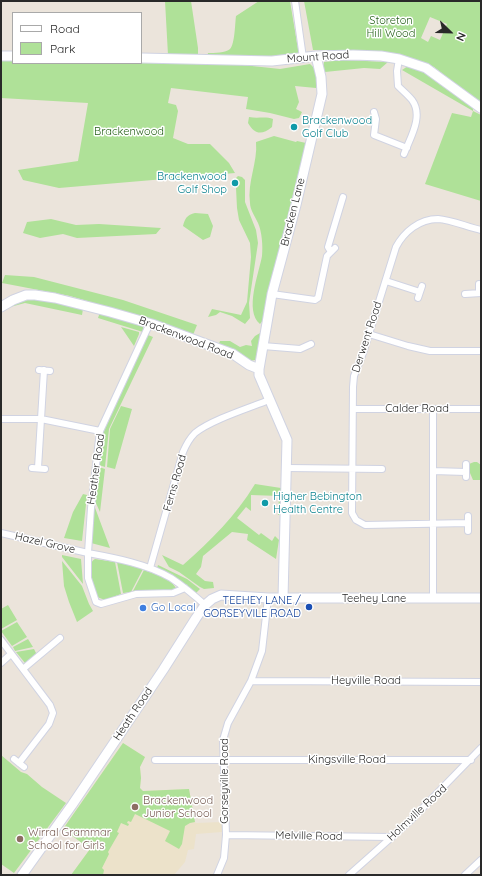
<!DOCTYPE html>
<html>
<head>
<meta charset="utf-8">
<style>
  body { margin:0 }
  #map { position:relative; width:482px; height:876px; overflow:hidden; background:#ebe4db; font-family:Quicksand,sans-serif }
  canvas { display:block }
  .frame { position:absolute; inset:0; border:2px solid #292929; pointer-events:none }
  .legend { position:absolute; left:12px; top:12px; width:130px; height:52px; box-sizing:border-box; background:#fff; border:1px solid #a9a9a9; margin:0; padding:5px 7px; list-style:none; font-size:12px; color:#292929 }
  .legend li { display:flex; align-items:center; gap:8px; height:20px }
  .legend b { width:20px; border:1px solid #a9a9a9 }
  .north { position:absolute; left:430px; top:12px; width:40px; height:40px; -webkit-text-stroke:3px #fff; paint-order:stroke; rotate:113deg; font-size:11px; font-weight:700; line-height:16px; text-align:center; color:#292929 }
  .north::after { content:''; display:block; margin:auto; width:14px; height:18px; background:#292929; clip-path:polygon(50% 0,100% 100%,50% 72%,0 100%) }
</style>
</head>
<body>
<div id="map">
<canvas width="482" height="876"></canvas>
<div class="frame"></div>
<ul class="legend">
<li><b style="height:5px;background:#fff"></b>Road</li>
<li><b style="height:11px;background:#afe198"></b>Park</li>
</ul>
<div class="north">N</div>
</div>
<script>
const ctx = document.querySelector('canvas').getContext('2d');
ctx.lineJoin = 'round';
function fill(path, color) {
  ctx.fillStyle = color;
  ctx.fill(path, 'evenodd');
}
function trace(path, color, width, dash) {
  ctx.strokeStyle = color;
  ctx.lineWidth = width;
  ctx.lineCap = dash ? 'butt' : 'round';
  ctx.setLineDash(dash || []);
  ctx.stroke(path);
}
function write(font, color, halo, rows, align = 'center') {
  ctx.font = font + ' Quicksand,sans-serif';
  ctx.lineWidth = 3;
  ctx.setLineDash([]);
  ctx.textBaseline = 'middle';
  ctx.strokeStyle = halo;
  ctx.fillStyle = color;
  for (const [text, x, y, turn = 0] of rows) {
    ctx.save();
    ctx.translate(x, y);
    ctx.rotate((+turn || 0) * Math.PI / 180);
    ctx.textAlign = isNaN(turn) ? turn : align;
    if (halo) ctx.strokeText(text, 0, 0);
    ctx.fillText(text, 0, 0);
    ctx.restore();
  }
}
const education = new Path2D(`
  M123,743L145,757L140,767L141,778L140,788L143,791L189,789L195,822L196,823L222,822V832L196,834L194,849L188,850L185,862L174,875H71L90,849L63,829Z`);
const green = new Path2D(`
  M165,1H191L198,48V57L168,55Z
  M259,1H290L299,55L207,58L208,53C214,53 226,53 230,49C235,44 235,23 236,16Z
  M304,1H481V102L463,90L434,67L403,55L357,50H313ZM430,17L447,24L440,40L431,36L428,42L421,38Z
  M343,60L388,62L380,69L364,68L325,72L322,71L324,62Z
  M1,61H13V63H141L243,65L280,69L310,64C318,70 317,79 316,88L295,86L299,102L296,109L302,112L299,118L294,119L270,113L246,109L248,97L171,88L168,103L176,105L178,111L173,138L188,144H210L229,163L235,173L59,188L23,180L18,170L78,161L88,103L1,98Z
  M408,66L426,72L473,107V111L481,115V201L425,184L452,113L471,117L473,111L402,70Z
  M249,117C258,119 265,116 273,119L272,127C262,135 255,135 248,123Z
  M274,136L296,142L297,141L306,143L269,289L264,319L260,324C244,311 259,273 262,256C263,246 262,232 258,223C255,216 250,210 250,203C247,182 258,162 256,142Z
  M238,176L242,177L245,180V202L256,230L258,243L249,303L250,318L245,324L232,316L220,312L216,315L208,317L212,309L241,315L247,302L251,257L250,243L239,220L237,208L236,188L238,187L236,178Z
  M195,213L208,214L213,226L210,237L203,240L183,226C185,218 187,215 195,213Z
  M51,219L76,225L99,224L161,228L156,234L77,238L63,234L40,238L23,233L27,222Z
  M5,275L34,277L123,300L197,325L193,335L162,323L70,296L2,283Z
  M28,300H45L83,309L82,315L25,303L10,307L6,310L5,309L16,303Z
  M100,312L140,325L143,327V332L98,318Z
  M121,327L139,332V334L134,346Z
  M260,333C263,340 259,354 255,360L250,361L218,346L220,341H230L240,347L246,345L252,346L251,341L255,336Z
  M148,335L153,337L109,429L105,467L99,465L102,435Z
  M121,406L132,409L115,469L107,467L110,429Z
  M474,462H477L481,465V480H473L470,473L469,464Z
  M99,467L105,469L100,512L95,501Z
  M255,484L281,488L280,515H278L279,496L251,495V511L246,507L237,518L259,535L261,533L272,541L275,536L279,540L276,559L247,540L248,534L232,532L203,556L201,567L196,574L205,581L213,582L214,588L204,589L200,587L179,572L169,567L162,555L183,565C211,540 235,517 255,484Z
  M83,494L87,495L82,541L64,538L73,512Z
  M94,505L110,548L91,543Z
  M62,555L81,559L83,584L62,557Z
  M95,559L115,562L121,594L105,600L97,597C93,588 84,565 95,559Z
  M62,561L82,586L89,604L93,611L77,622L69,602L64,586Z
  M117,562L143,569L131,592L123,593Z
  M158,565L187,579L200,589L196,593L185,584L157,568Z
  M144,570C154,574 170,578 176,588L174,590L171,591H133Z
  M8,605L17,620L1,629V609Z
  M17,622L27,637L12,646L1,631Z
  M28,639L33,647L15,651L13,647Z
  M34,649L37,655L29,663H25L16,652Z
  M123,743L145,757L140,767L141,778L140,788L143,791L189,789L195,822L190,823L185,826L182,844L179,849L165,841L170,831L135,814L131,822L128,821L127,823L129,824L128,826L121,823L117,832L119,833L108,852L109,854L102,868L104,870L103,875H71L90,849L63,829Z
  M1,755L21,772L27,774L42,787L66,803L14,873L1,864Z`);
const street = new Path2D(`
  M295,1L303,58
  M399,59L397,71L398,86C403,91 408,95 412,100C424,116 410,138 404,154
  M374,112L376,119L374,135L407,148
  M331,252L328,247L343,197
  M386,281L420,292
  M479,293V284
  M272,294L315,300L318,298L327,256L335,248
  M465,294L481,293
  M418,298L422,286
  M369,334L408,346L430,351H481
  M263,346L300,349L311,344
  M39,370L50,371
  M353,409H481
  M433,409V599
  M1,419H41L100,431
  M32,468L45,469
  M38,468L44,370
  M287,468L382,469
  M433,471L466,472
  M466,477V464
  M468,516V531
  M468,523L365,525L356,520L352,513L353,387L354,376L363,353L396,247C404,232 419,219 438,219C452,220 467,227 481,230
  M1,533L88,553L91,508L100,431L150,323
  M150,568L183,452C186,445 190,438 195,433C211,420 249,408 269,400
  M185,588L173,593L136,594L101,604L96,602L88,578V553C115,558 147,564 171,578C183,586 194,595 205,605
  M1,640L50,705L53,713L49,724L19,763
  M1,663L11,654
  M23,669L60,638
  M251,681L481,682
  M14,759L24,767
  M155,760H471
  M226,835L392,837
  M217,875L224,858L226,835L223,740L228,723L251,681L262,651L268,598
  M349,875L411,820L481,748
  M465,875L481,860`);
const secondary = new Path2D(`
  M1,56H13
  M141,58L272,61L316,56L353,55L381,56L399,59L426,68L481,108
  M1,307L13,300L26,295H35L55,298L110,312L152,324L233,354L249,365L259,369V375L287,440L283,598
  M259,369L272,294L296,205L322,94L321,77L316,56
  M22,875L72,805L163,670L196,618L205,605L212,599L221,595L268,598H481`);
const markers = [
  [294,127,4,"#0f9aa8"],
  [235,183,4,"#0f9aa8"],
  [265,503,4,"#0f9aa8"],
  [309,607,4,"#1a4fb4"],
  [143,608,4,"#3f7fe0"],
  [135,807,4,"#8d6e63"],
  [20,839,4,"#8d6e63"]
];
const parkNames = [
  ["Storeton",391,21],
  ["Hill Wood",391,34],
  ["Brackenwood",129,132]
];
const streetNames = [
  ["Mount Road",318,57,-4],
  ["Bracken Lane",293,212,-76],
  ["Derwent Road",367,337,-72],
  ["Brackenwood Road",186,338,21],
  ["Calder Road",417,409],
  ["Heather Road",96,469,-82],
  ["Ferns Road",175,483,-74],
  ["Hazel Grove",45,543,13],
  ["Teehey Lane",374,599],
  ["Heyville Road",366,681],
  ["Heath Road",133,714,-56],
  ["Kingsville Road",347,760],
  ["Gorseyville Road",225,781,-90],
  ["Holmville Road",417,813,-43],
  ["Melville Road",309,836,1]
];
const cultureNames = [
  ["Brackenwood",302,121],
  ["Golf Club",302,134],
  ["Brackenwood",227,177,"right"],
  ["Golf Shop",227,190,"right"],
  ["Higher Bebington",273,497],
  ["Health Centre",273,510]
];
const transitNames = [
  ["TEEHEY LANE /",301,601],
  ["GORSEYVILE ROAD",301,614]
];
const shopNames = [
  ["Go Local",151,608]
];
const educationNames = [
  ["Brackenwood",143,801],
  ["Junior School",143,814],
  ["Wirral Grammar",28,833],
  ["School for Girls",28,846]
];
fill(education, '#ece2ca');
fill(green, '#afe198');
trace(street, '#d0d3e2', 8);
trace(secondary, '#d0d3e2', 11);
trace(street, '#fff', 6);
trace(secondary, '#fff', 9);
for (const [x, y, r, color] of markers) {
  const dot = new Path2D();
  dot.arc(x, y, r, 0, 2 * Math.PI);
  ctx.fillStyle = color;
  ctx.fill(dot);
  trace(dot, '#fff', 1.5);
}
write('11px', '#28631b', '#fff', parkNames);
write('11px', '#292929', '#fff', streetNames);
write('11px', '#0d838f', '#fff', cultureNames, 'left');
write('11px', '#164399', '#fff', transitNames, 'right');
write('11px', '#366cbe', '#fff', shopNames, 'left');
write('11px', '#785e54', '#fff', educationNames, 'left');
</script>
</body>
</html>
